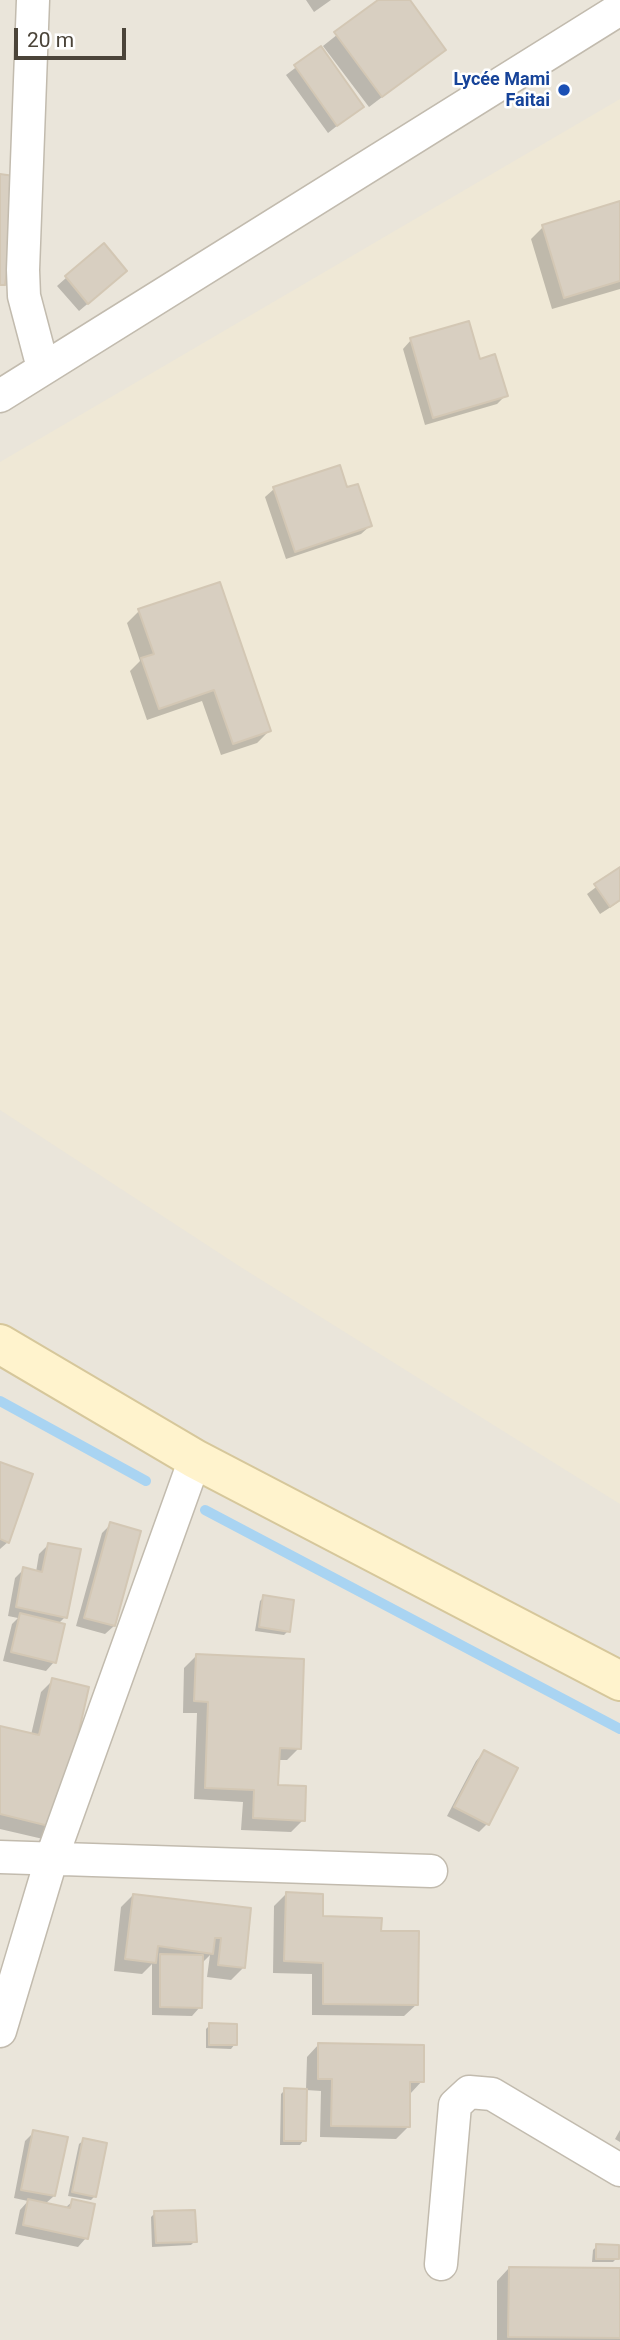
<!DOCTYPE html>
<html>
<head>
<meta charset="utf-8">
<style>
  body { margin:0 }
  #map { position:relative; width:620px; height:2340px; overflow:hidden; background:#f6f3ec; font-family:Roboto,sans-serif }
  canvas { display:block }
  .scale { position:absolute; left:14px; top:28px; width:112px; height:32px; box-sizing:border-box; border:4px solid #4b4439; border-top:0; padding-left:9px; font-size:21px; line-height:24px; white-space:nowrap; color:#4b4439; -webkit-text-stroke:5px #fff; paint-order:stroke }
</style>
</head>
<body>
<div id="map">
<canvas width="620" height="2340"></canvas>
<div class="scale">20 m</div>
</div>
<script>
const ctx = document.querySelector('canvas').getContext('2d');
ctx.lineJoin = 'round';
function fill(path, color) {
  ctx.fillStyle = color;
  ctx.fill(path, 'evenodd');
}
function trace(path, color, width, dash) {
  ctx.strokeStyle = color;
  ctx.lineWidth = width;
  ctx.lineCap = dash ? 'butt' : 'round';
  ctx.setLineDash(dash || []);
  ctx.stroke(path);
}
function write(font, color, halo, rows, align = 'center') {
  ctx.font = font + ' Roboto,sans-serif';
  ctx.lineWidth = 5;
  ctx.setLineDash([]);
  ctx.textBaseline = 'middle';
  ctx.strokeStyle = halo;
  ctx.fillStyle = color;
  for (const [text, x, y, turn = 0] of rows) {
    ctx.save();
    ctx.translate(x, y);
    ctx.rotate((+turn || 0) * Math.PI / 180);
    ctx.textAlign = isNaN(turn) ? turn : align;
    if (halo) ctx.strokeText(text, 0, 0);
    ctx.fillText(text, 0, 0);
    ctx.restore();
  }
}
const residential = new Path2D(`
  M0,0H620V2340H0Z`);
const education = new Path2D(`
  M620,99V1504L239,1266L0,1110V462Z`);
const shadow = new Path2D(`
  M306,0H331L314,12Z
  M381,0H408L444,50L369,107L323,46Z
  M320,49L362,106L328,133L286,75Z
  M620,203V289L552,309L531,239L543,227Z
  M103,245L116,280L79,311L57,286Z
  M411,340L478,361L506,395L497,404L425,425L403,349Z
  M274,489H346L370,526L361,534L286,559L265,497Z
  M139,611L269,731L257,743L221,755L202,701L147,720L130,671L140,661L127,623Z
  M620,869V901L600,914L587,894Z
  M0,1464L8,1542L0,1549Z
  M111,1524L114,1626L105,1634L76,1626L102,1533Z
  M48,1545L65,1617L58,1624L54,1662L46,1671L3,1661L12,1624L18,1618L8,1616L15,1578L24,1569L36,1572L39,1554Z
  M264,1597L288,1631L284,1635L255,1631L260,1601Z
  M196,1656L299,1748L287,1760H278L277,1787L303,1820L291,1832L241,1830L243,1802L194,1799L197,1713H183L184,1668Z
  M53,1680L87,1688L43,1839L0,1829V1728L31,1735L41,1692Z
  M484,1752L487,1824L479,1832L447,1816L476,1761Z
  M286,1894L321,1917L380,1933L417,2004L404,2016L312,2015V1974L273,1973L274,1906Z
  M133,1895L250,1910L243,1968L231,1980L207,1977L210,1955L201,1964L200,2007L192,2016L152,2015V1964L142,1974L114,1971L121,1907Z
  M210,2025L235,2044L231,2049L206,2048V2029Z
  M319,2044L422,2081L410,2094L408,2127L396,2139L320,2137L321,2091L306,2090L307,2057Z
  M285,2090L304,2140L300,2145H280L281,2094Z
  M620,2130V2142L615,2139Z
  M34,2132L54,2196L45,2204L65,2208L73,2201L86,2238L78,2247L15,2234L20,2210L28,2201L14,2198L25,2141Z
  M84,2140L95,2196L91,2200L68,2196L79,2144Z
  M155,2213L195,2241L191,2245L152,2247L151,2217Z
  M597,2246L617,2258L613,2262H592L593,2250Z
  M509,2268L620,2270V2340H497V2281Z`);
const stream = new Path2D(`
  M0,1401L146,1481
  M205,1510L620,1729`);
const building = new Path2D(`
  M378,0H410L446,50L382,97L334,32Z
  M321,46L364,107L337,126L294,65Z
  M0,174L21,177L5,285H0Z
  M620,201V281L564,298L542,225Z
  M104,243L127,271L88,304L65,276Z
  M469,321L480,359L495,354L508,396L433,418L410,338Z
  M340,465L347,487L358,484L372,526L295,552L273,487Z
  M220,582L271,731L233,744L214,690L159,709L141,658L154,654L138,609Z
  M620,867V900L610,907L594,884Z
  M0,1462L33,1474L9,1543L0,1539Z
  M110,1522L141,1531L115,1626L84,1618Z
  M48,1543L81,1549L67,1618L16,1607L23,1567L42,1572Z
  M263,1595L294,1600L290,1632L259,1627Z
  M20,1613L65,1624L56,1663L11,1652Z
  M196,1654L304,1659L301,1749L280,1748L278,1785L306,1786L305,1821L253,1818L254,1790L205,1788L208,1702L194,1701Z
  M52,1678L89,1687L57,1828L0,1814V1726L39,1735Z
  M484,1750L518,1768L489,1825L454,1807Z
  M286,1892L323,1894V1916L382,1918L381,1931H419L418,2005L323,2004V1963L284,1961Z
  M133,1894L251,1908L245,1968L218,1965L221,1938H215L213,1954L158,1946L156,1963L125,1959Z
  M160,1954L203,1955L202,2008L160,2007Z
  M209,2023L237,2024V2045H209Z
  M318,2043L424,2045V2082H410V2127L331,2126L332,2079H318Z
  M284,2088L307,2089L306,2141H284Z
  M33,2130L68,2137L55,2196L21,2190Z
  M83,2138L107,2143L96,2197L72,2192Z
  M28,2199L70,2208L72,2199L95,2204L88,2239L23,2225Z
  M195,2210L197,2242L156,2243L154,2211Z
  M596,2244L619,2245V2259H596Z
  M509,2267L620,2268V2338L508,2337Z`);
const street = new Path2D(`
  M33,0L23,270L24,296L43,368
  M0,396L620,9
  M0,1857L431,1871
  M0,2031L52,1857L195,1459
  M441,2264L455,2105L469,2092L492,2094L620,2170`);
const secondary = new Path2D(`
  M0,1344L195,1459L620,1681`);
const markers = [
  [564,90,7,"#1a4fb4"]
];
const transitNames = [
  ["Lycée Mami",550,80],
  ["Faitai",550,101]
];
fill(residential, '#eae5da');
fill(education, '#efe8d6');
fill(shadow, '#0003');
trace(stream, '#a9d4f2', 10);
fill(building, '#d8cfc1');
trace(building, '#d3c7b4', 2);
trace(street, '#c2bbae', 35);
trace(secondary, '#d6c79b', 42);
trace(street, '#fff', 32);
trace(secondary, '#fff3cd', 38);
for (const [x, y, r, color] of markers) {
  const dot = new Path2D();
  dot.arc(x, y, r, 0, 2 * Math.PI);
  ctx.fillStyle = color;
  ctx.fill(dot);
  trace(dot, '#fff', 2.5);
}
write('bold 18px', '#164399', '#fff', transitNames, 'right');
</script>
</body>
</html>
